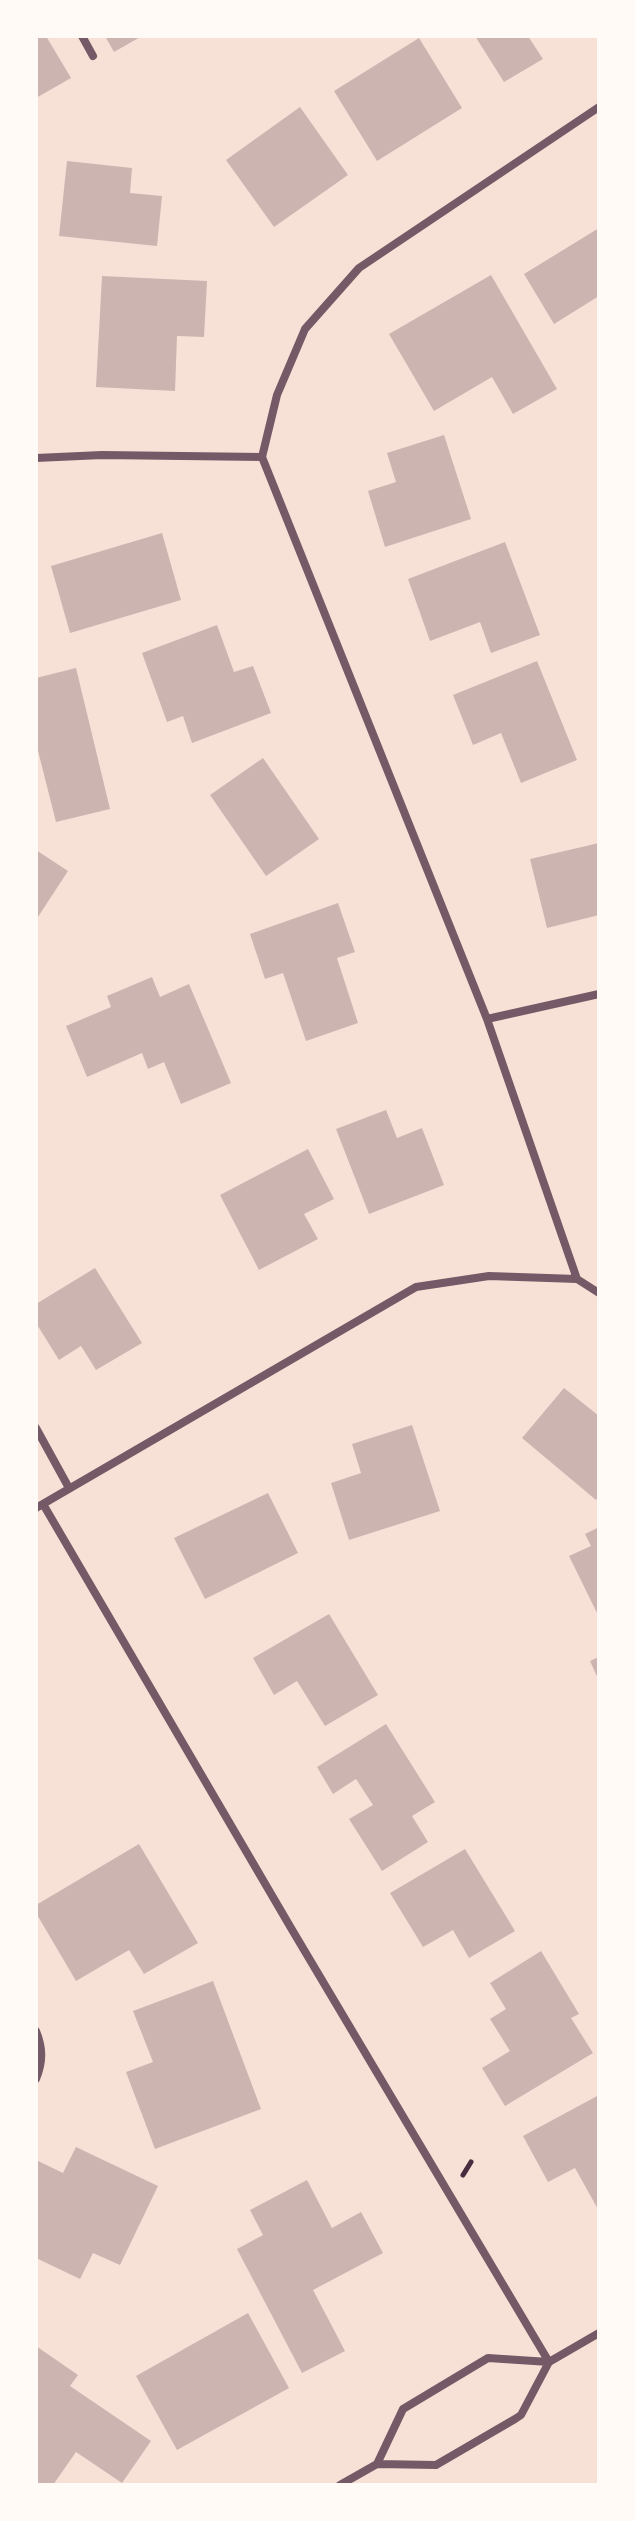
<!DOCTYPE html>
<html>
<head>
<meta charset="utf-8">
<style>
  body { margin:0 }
  #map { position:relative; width:635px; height:2521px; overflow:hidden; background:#f7e1d7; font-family:"Titillium Web",sans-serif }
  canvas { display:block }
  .frame { position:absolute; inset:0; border:38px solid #fffaf5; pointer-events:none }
</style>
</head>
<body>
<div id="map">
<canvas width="635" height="2521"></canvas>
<div class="frame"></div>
</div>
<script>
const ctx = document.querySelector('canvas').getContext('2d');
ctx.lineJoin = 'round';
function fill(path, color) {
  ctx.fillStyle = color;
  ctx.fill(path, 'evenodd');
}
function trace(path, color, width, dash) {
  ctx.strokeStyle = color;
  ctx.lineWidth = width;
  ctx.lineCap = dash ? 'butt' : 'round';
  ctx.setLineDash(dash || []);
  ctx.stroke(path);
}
const building = new Path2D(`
  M36,36H46L71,78L36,98Z
  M105,36H142L114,52Z
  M475,36H528L543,59L504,82Z
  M419,38L462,108L377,161L334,91Z
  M300,107L348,175L274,227L226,160Z
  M67,161L132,168L130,193L162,196L157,246L59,236Z
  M599,228V296L554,324L524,274Z
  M491,275L557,389L513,414L492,377L434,411L389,334Z
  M102,276L207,281L204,337L177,336L175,391L96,387Z
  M444,435L471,519L385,547L368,491L396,482L387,453Z
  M162,533L181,600L70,633L51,566Z
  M505,542L540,635L491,653L480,622L430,641L408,579Z
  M217,625L234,672L253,666L271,713L192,743L183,716L167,722L142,653Z
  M537,661L577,760L521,783L501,733L473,745L453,695Z
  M76,668L110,809L56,822L36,743V678Z
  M263,758L319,839L266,876L210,795Z
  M599,843V915L547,928L530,859Z
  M36,850L68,871L36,920Z
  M338,903L355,952L337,958L358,1023L306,1041L283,973L265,979L250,934Z
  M152,977L160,997L189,984L231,1083L181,1104L164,1062L148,1069L142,1053L87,1077L66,1026L111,1007L107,996Z
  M386,1110L397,1138L422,1128L444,1185L369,1214L336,1129Z
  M308,1149L334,1199L304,1214L318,1239L259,1270L220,1195Z
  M95,1268L142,1343L96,1370L81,1346L59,1360L36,1323V1304Z
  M564,1388L599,1416V1496L596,1500L522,1438Z
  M412,1425L440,1511L349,1540L331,1483L361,1473L352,1444Z
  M268,1493L298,1553L205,1599L174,1538Z
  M599,1527V1617L569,1556L591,1546L585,1534Z
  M329,1614L378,1695L325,1726L297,1681L274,1695L253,1658Z
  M599,1657V1681L590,1661Z
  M386,1724L435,1802L412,1816L428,1842L382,1871L349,1819L373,1805L356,1779L333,1794L317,1767Z
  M139,1844L198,1943L144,1974L129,1950L76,1981L36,1913V1905Z
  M465,1849L515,1931L469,1958L453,1930L423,1947L390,1893Z
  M541,1951L579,2014L571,2018L593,2053L505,2106L482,2068L510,2051L490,2019L506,2009L490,1983Z
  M213,1981L261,2109L155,2149L126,2072L153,2062L133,2011Z
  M599,2095V2211L575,2168L548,2182L523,2136Z
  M76,2147L158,2186L120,2265L93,2253L80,2279L36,2258V2160L63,2173Z
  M307,2180L332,2228L361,2212L383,2253L313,2290L345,2351L302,2373L237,2249L263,2235L250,2210Z
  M248,2313L289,2388L177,2450L136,2376Z
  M36,2346L78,2375L70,2386L151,2441L122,2483L76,2452L53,2485L36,2484Z`);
const path = new Path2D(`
  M463,2175L471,2162`);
const minor = new Path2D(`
  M82,36L93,56
  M262,457L487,1019L577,1279L599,1293
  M36,458L102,455L262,457L277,395L305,329L359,268L599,107
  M487,1019L599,994
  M36,1428L69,1488
  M43,1504L291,1928L549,2362L599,2333
  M36,1508L416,1287L489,1276L577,1279
  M36,2031C43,2048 43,2062 36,2079
  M488,2358L549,2362L521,2415L515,2419L436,2465L377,2464L403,2409Z
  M340,2485L377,2464`);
fill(building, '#ccb4b1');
trace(path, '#4a2c40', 5);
trace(minor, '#755966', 8);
</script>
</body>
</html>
